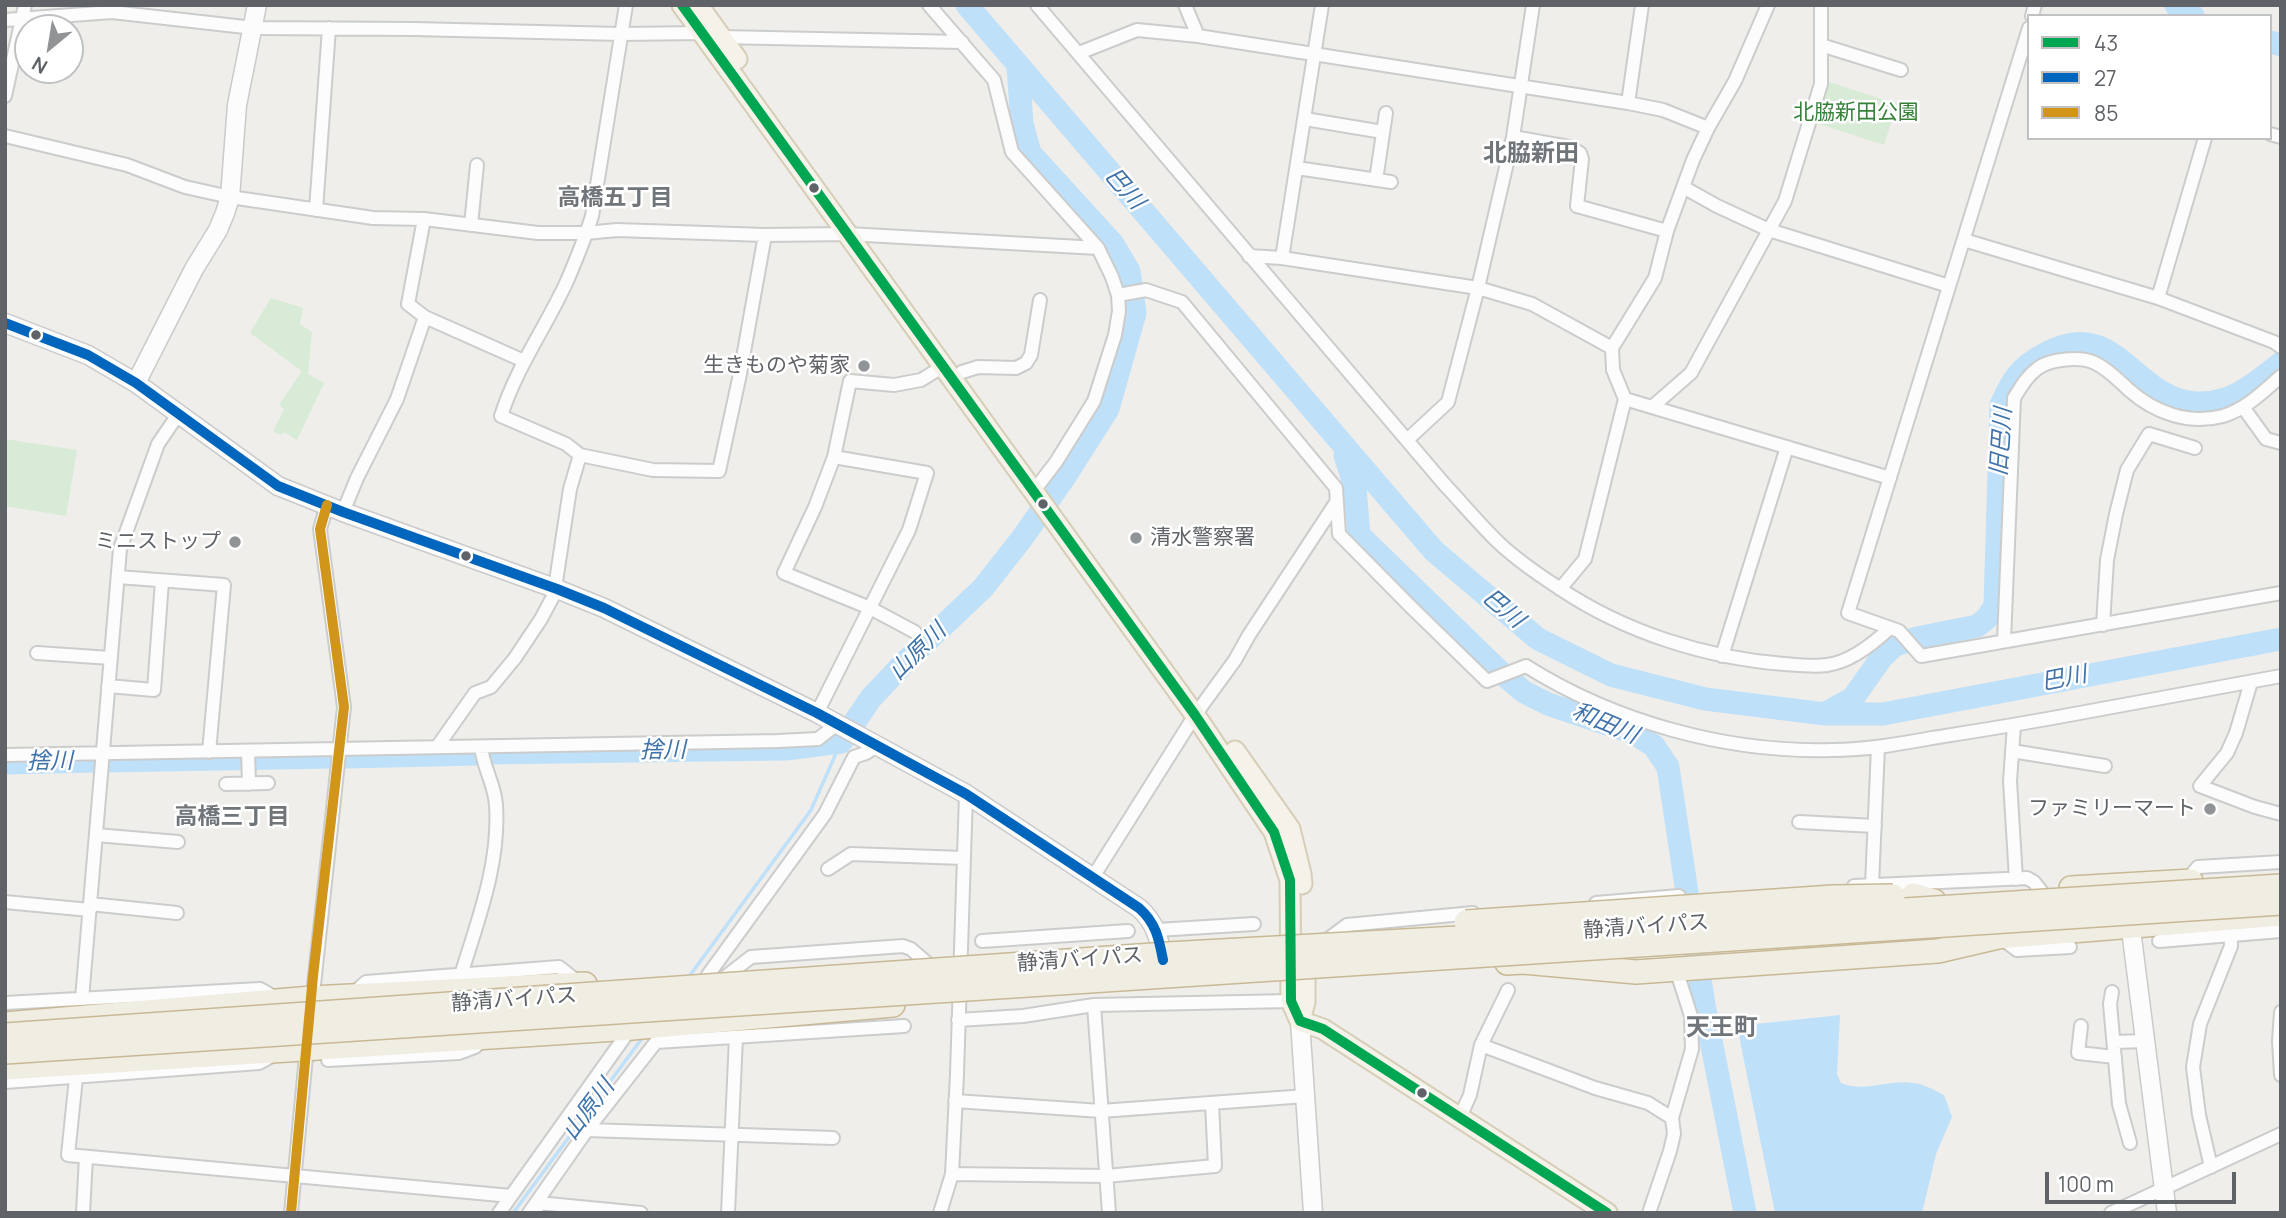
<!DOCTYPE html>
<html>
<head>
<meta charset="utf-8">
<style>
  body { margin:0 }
  #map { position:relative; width:2286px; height:1218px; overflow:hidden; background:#efeeea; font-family:Manrope,sans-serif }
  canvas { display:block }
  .frame { position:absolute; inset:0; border:7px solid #5f6368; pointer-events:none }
  .legend { position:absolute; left:2027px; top:14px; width:245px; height:126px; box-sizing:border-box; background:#fff; border:2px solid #bfc1c3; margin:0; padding:9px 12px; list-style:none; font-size:21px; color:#5f6368 }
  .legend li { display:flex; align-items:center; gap:14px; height:35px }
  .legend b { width:35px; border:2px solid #bfc1c3 }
  .north { position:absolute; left:14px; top:14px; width:70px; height:70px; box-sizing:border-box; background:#fff; border:2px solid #bfc1c3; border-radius:50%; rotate:210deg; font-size:19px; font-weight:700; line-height:28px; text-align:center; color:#5f6368 }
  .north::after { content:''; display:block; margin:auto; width:24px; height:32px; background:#919496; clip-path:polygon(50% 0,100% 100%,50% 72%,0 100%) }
  .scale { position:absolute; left:2045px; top:1172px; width:191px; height:32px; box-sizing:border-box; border:4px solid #5f6368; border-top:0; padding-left:9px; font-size:21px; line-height:24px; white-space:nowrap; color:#5f6368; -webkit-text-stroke:5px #fff; paint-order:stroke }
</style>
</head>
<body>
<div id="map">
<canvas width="2286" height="1218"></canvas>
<div class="frame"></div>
<ul class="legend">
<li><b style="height:9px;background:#00a651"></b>43</li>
<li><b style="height:9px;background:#0065bd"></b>27</li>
<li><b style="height:9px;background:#d1951a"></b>85</li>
</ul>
<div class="north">N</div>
<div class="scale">100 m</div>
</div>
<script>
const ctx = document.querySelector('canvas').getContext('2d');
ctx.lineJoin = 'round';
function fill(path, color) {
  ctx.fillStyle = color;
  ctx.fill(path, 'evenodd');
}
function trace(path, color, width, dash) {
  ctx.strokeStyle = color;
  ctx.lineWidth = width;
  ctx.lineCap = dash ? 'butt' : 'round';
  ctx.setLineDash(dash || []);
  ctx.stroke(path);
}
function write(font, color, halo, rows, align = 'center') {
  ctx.font = font + ' Manrope,"Noto Sans JP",sans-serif';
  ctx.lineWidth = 5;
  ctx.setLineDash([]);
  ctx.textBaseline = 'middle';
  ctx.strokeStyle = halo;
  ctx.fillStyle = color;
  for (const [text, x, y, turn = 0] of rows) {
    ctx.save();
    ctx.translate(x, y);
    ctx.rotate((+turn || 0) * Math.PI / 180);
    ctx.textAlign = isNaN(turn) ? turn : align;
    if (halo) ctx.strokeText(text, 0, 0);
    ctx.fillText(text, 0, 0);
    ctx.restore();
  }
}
const green = new Path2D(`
  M1829,82L1897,104L1884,145L1816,123Z
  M271,298L303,308L300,324L312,332L308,374L324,383L297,440L284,432L281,435L273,431L284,409L279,405L302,371L250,333Z
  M5,439L77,450L66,516L5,506Z`);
const water = new Path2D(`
  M1840,1015L1837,1074L1841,1083C1864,1093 1889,1079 1913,1083C1924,1084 1934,1090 1944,1095L1952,1117L1936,1154L1922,1213H1775L1737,1026Z`);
const stream = new Path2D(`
  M688,978L811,810L841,742
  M513,1213L643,1037`);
const river = new Path2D(`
  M967,5L1434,551L1538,639L1611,675L1705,699L1825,714H1883L2281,639
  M2176,5L2193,16
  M2270,42L2281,45
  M1345,455L1355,487L1359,535L1497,669L1524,692L1548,704L1634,733L1654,746L1668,767L1704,1005L1745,1213
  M1828,712L1853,698L1882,657L1895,645L1917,638L1977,626L1987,618L1995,606L2001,405C2012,380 2020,367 2045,354C2116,314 2133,400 2196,403C2231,405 2256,383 2281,363
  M485,753L786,749L841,742L871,698L906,661L983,588L1023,537L1064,478L1108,409L1135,313L1129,271L1113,244L1030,153L1022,124L1018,66
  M346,757L478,754
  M108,761L333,757
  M5,763L94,761`);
const street = new Path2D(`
  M929,5L994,80L1012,152L1098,248L1112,277L1118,295L1119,311L1115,335L1094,401L1056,462L1033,492
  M1037,5L1445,485C1463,504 1480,525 1499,543C1517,560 1539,575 1559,588C1624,632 1706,658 1784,664C1798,665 1813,667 1827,665C1850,662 1873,644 1890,628
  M1185,5L1198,36L1628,103L1663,110L1708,128
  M1768,5L1735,81L1708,128L1693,160L1667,231L1655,278L1612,348L1613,370L1625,399L1890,478
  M2032,16L2035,5
  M5,20L112,12L254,28L414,29L620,34L701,33L721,37L962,42
  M2029,28L1848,613L1899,631L1921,656L2281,593
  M1821,45L1901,70
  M1079,53L1137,30L1198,36
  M5,96L25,5
  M1628,103L1642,5
  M1305,119L1383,132
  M2270,134L2281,137
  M5,136L127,165L185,187L230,197L373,218L424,219L538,233H586L617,230L765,235L740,374L719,471L653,470L580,455L566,444L501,416C516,368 546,327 567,281C576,260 585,238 592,216L626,5
  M1513,137L1569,147L1580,153L1582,159L1577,206L1667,231
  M1297,168L1391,182
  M1376,180L1386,113
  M1683,187L1717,206L1769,230L1949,286
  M316,210L329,28
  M424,219L408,304L425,317L524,361
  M471,225L477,165
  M765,235L848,234L1098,248
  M1964,240L2158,298L2274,342L2281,347
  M1249,256L1282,258L1478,288L1532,304L1612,348
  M1282,258L1322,5
  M1118,295L1146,290L1182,302L1336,488L1339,534L1411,607L1487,681L1526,666C1615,722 1727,753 1832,750C1866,750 1899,744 1932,738C1970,732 2009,726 2047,719C2125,705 2203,690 2281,676
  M2158,298L2205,138
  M962,372L978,367L1016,368L1026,363L1031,355L1040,300
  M1652,407L1691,373L1785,201L1821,84V5
  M2243,407L2266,439L2281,443
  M1407,440L1448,402L1478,288L1513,137L1533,5
  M343,512L357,478L397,399L425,317
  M118,577L224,585L209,752
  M555,588L570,489L580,455
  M1560,589L1585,559L1625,399
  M2103,625L2107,560L2116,514L2127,470L2149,434L2195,448
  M915,632L870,608L784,573L815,507L834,457L850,381L894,385L921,380L942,367
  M2004,641L2014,398C2021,387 2027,376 2038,368C2051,359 2080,356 2095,363C2108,369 2118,380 2129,390C2155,413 2189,425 2223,416C2246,409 2264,391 2281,376
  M37,653L111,658
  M1722,656L1787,447
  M2251,682L2236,733L2227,753L2200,786L2255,807L2281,814
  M108,686L154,690L162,581
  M817,713L909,530L927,473L834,457
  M2014,725L2010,781L2016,879
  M437,747L475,693L491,687L515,658L541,619L557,589
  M248,751L249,784
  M2012,751L2105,766
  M5,755L778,741L818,739L837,724
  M226,784L268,783
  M1799,822L1875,826
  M96,835L178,842
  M828,869L851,854L963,858
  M1093,877L1195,715L1235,660L1249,635L1337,501
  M2186,881L2198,867L2281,862
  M1872,885L1878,747
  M1854,886L2027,878L2034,882L2041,891
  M5,902L90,910
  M1596,903L1679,896
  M90,904L177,913
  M1157,930L1254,924
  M2001,938L2017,950L2070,947
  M982,941L1128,931
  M2159,941L2281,931
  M1323,943L1347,925L1473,913
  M461,975C478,920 500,863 496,805C495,785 483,767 481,747
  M708,975L825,814L854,757L866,753L878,745
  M724,978L751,957L903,946L911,949L935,970
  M2112,992L2110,1004L2119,1104L2130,1143
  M352,995L366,982L559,967L578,982
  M82,999L120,549L158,444L179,413
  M5,1003L260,989L276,998
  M312,1003L344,707L320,529L327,505
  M1094,1005L1109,1213
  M2281,1012L2279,1041L2281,1075
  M958,1020L1023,1016L1094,1005L1291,1001
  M2081,1026L2078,1053L2115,1057
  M2114,1042L2145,1041
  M1481,1045L1595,1088L1648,1103L1672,1118
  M328,1060L459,1053L475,1047L483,1039
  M76,1078L68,1155L511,1196
  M5,1082L259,1063L272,1056
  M955,1101L1101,1111L1306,1096
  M1460,1117L1470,1095L1481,1045L1508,990
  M587,1130L833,1138
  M2211,1167L2199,1115L2193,1067L2200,1024L2231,946L2230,918
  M952,1174L1106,1176L1215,1166L1212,1103
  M537,1208L538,1203L641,1213
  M83,1213L86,1157
  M291,1213L307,1046
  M499,1213L631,1028
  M529,1213L587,1130L656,1042L904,1026
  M728,1213L736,1037
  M940,1213L952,1174L957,1074L966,794
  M1649,1213L1670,1151L1674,1134L1672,1118L1692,1049L1691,1016L1676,969
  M2111,1213L2281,1134`);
const secondary = new Path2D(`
  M5,323L88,355L136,383L278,486L343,512L557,589L604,608L817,713L966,794L1139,908C1156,923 1159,939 1163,960
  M136,383L194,269L218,230L225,213L230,197L237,105L257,5
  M2129,914L2167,1213
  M1300,1021L1313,1213`);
const primary = new Path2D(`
  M682,5L1195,715L1274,832L1290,880L1291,1001L1300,1021L1323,1029L1607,1213
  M698,5L737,59
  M1235,751L1290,829L1301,874L1302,884
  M1300,1021L1305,1002V952`);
const highway = new Path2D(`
  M2071,888L2191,881
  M1913,895L1934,901
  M1985,938L2281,914
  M1507,963L1523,962L1636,972L1938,951L1998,937
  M5,1024L312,998L585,984
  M5,1068L632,1028L893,1005`);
const highwayBridge = new Path2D(`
  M1466,922L1833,897L1893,896
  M5,1035L1167,954L1513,935L2281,886
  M5,1052L2281,903`);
const bus1 = new Path2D(`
  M682,5L1195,715L1274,832L1290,880L1291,1001L1300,1021L1323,1029L1607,1213`);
const bus2 = new Path2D(`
  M5,323L88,355L136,383L278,486L343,512L557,589L604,608L817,713L966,794L1139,908C1156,923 1159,939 1163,960`);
const bus3 = new Path2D(`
  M291,1213L313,976L344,707L320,529L327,505`);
const markers = [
  [814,188,6,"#5f6368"],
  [36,335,6,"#5f6368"],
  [864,366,7,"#919496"],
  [1043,504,6,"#5f6368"],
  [1136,538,7,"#919496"],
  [235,542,7,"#919496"],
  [466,556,6,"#5f6368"],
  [2210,809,7,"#919496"],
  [1422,1093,6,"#5f6368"]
];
const parkNames = [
  ["北脇新田公園",1856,113]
];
const poiNames = [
  ["生きものや菊家",850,366],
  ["清水警察署",1150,538,"left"],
  ["ミニストップ",221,542],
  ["ファミリーマート",2196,809]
];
const streetNames = [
  ["静清バイパス",1646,927,-4],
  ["静清バイパス",1080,960,-4],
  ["静清バイパス",514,1000,-4]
];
const waterNames = [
  ["巴川",1124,189,49],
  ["旧巴川",2002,442,-86],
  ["巴川",1503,609,40],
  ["山原川",918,652,-45],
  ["巴川",2064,679,-11],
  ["和田川",1605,724,23],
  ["捨川",663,751,-1],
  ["捨川",50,762,-1],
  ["山原川",589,1110,-53]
];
const neighbourhoodNames = [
  ["高橋五丁目",615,199],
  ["高橋三丁目",232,818]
];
const quarterNames = [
  ["北脇新田",1531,154],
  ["天王町",1722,1028]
];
fill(green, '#d8ebd6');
fill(water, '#bfe0f9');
trace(stream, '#bfe0f9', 3.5);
trace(river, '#bfe0f9', 23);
trace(street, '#cbcccc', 16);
trace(secondary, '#cacacb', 21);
trace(primary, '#d7ceb8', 23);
trace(highway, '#c8b996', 26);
trace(street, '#fdfcfc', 12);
trace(secondary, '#fdfcfc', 18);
trace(primary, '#f4f2e9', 19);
trace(highway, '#f0ede3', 23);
trace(highwayBridge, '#c8b996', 26, []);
trace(highwayBridge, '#f0ede3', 23);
trace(bus1, '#00a651', 10);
trace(bus2, '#0065bd', 10);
trace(bus3, '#d1951a', 10);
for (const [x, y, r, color] of markers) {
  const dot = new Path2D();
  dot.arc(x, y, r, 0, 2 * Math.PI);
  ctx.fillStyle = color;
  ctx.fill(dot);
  trace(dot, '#fff', 2.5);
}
write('21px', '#348238', '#fff', parkNames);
write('21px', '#5f6368', '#fff', poiNames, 'right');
write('21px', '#5f6368', '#fff', streetNames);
write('italic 23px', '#4174aa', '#fff', waterNames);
write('bold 23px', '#70757a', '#fff', neighbourhoodNames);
write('bold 24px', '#70757a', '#fff', quarterNames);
</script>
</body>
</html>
